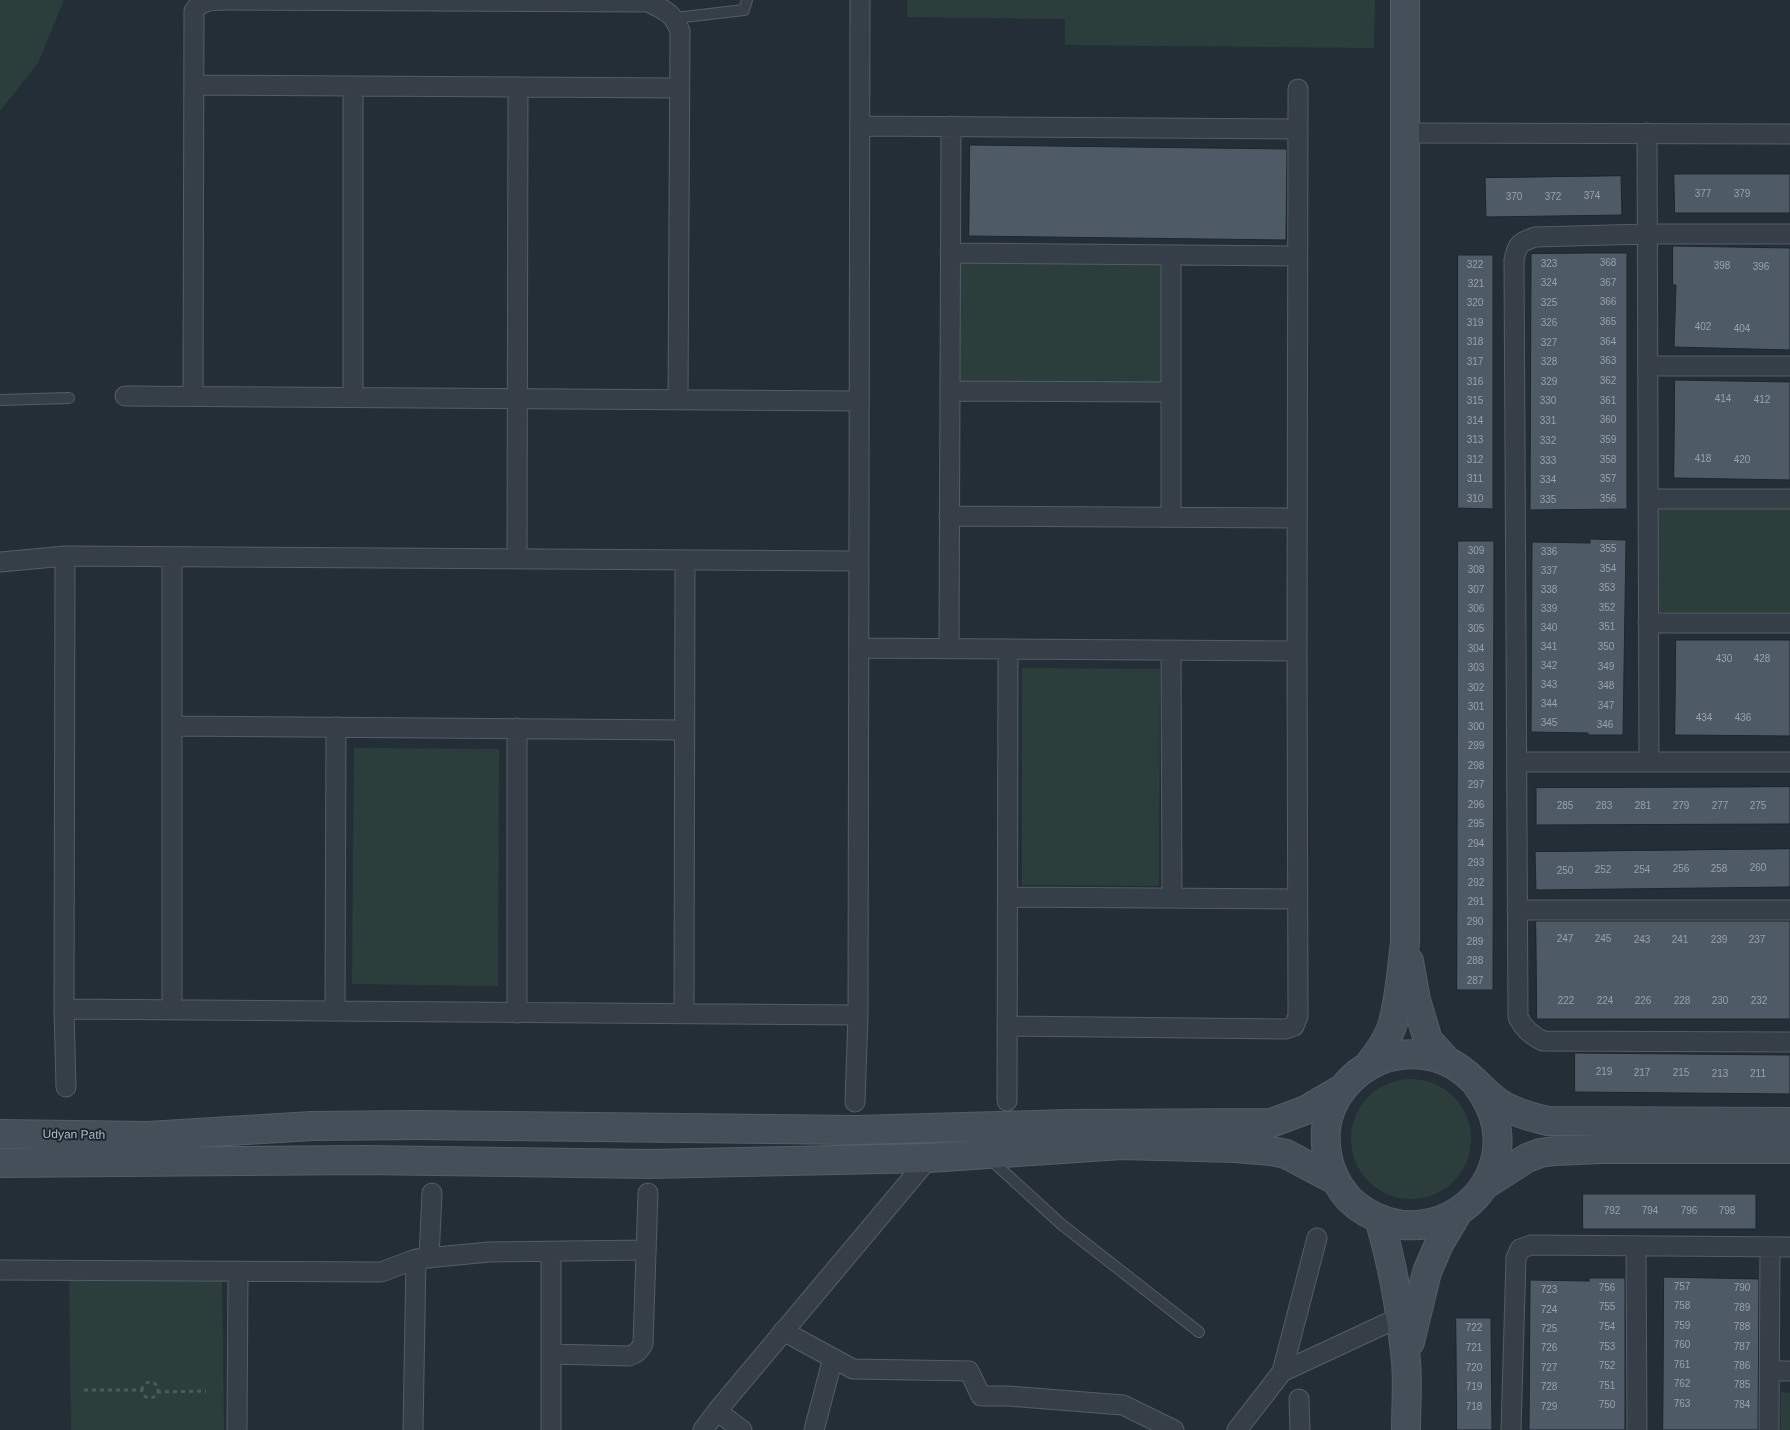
<!DOCTYPE html>
<html>
<head>
<meta charset="utf-8">
<style>
  body { margin:0 }
  canvas { display:block; background:#232e36 }
</style>
</head>
<body>
<canvas width="1790" height="1430"></canvas>
<script>
const ctx = document.querySelector('canvas').getContext('2d');
ctx.lineJoin = 'round';
function fill(path, color) {
  ctx.fillStyle = color;
  ctx.fill(path, 'evenodd');
}
function trace(path, color, width, dash) {
  ctx.strokeStyle = color;
  ctx.lineWidth = width;
  ctx.lineCap = dash ? 'butt' : 'round';
  ctx.setLineDash(dash || []);
  ctx.stroke(path);
}
function write(font, color, halo, rows, align = 'center') {
  ctx.font = font + ' Helvetica,sans-serif';
  ctx.lineWidth = 4;
  ctx.setLineDash([]);
  ctx.textBaseline = 'middle';
  ctx.strokeStyle = halo;
  ctx.fillStyle = color;
  for (const [text, x, y, turn = 0] of rows) {
    ctx.save();
    ctx.translate(x, y);
    ctx.rotate((+turn || 0) * Math.PI / 180);
    ctx.textAlign = isNaN(turn) ? turn : align;
    if (halo) ctx.strokeText(text, 0, 0);
    ctx.fillText(text, 0, 0);
    ctx.restore();
  }
}
const green = new Path2D(`
  M0,0H64L38,63L0,111Z
  M907,0H1375L1374,48L1065,45V19L907,17Z
  M961,262L1164,265L1163,384L960,382Z
  M1658,509H1790V612H1659Z
  M1022,668L1160,669L1159,886L1022,885Z
  M354,748L499,749L498,986L352,984Z
  M1351 1139a60 60 0 1 1 120 0a60 60 0 1 1-120 0Z
  M222,1273L224,1430H71L69,1275Z
  M1781,1392L1790,1393V1430H1781Z`);
const building = new Path2D(`
  M970,145L1287,149L1286,240L969,236Z
  M1674,174H1790V213H1675Z
  M1621,176L1622,215L1486,217L1485,178Z
  M1673,246L1790,248V350L1674,347L1676,285H1673Z
  M1589,253H1627V509L1530,510L1531,254Z
  M1458,255H1493V509L1458,508Z
  M1675,380L1790,382V480L1674,478Z
  M1590,539L1626,540L1623,735H1588V733L1531,732L1532,542L1590,543Z
  M1458,541H1494L1493,990H1457Z
  M1676,640H1790V736L1675,735Z
  M1790,787V824L1536,825V788Z
  M1790,849V887L1536,890L1535,852Z
  M1536,921H1790V1019H1537Z
  M1575,1053L1790,1055V1094L1575,1092Z
  M1583,1194H1756V1229H1583Z
  M1664,1277L1759,1279L1758,1430H1663Z
  M1589,1278H1625V1430H1529L1530,1280L1589,1281Z
  M1456,1318H1491L1492,1430H1457Z`);
const path = new Path2D(`
  M142 1390a8 8 0 1 1 16 0a8 8 0 1 1-16 0Z
  M84,1390H142
  M157,1392L206,1391`);
const service = new Path2D(`
  M675,18L744,10L747,0
  M0,400L69,398
  M990,1159L1061,1224L1199,1332`);
const minor = new Path2D(`
  M224,0L648,2C665,10 673,13 680,31L678,400
  M194,85L679,88
  M860,126L1298,129
  M1405,133L1790,134
  M1647,133L1649,762
  M1790,234H1647L1535,237C1520,242 1517,244 1514,260L1518,1017C1524,1029 1531,1035 1543,1041L1790,1042
  M950,253L1297,256
  M1648,366H1790
  M950,391L1171,392
  M125,396L859,401
  M193,396L194,11C201,0 211,1 223,0
  M353,397V86
  M1648,499H1790
  M949,516L1297,518
  M1171,517V255
  M65,556L64,1009L66,1087
  M517,559L518,87
  M0,562L65,556L859,561
  M1648,623H1790
  M859,648L1297,651
  M949,649L951,126
  M1171,650L1172,898
  M172,726L684,730
  M1517,762H1790
  M1008,897L1297,899
  M1517,910H1790
  M64,1009L858,1015
  M172,1010V557
  M335,1011L336,727
  M517,1013V728
  M684,1013L685,560
  M1007,1026L1286,1029L1294,1026L1298,1016L1297,651L1298,89
  M1007,1101L1008,649
  M855,1102L858,1015L860,0
  M1636,1246L1637,1430
  M551,1251V1430
  M429,1258L432,1193
  M0,1270L381,1272L416,1259
  M783,1331L853,1369L969,1371L981,1396H1008L1123,1405L1174,1430
  M551,1354L629,1356C636,1354 639,1351 643,1344L648,1193
  M1770,1371H1790
  M1282,1372L1317,1238
  M1299,1399L1300,1430
  M717,1411L742,1430
  M237,1430L238,1272
  M413,1430L416,1259L489,1252L645,1250
  M703,1430L717,1411L929,1158
  M814,1430L833,1358
  M1237,1430L1282,1372L1400,1317
  M1511,1430L1516,1258L1520,1249L1531,1245L1790,1247
  M1769,1430L1770,1247`);
const secondary = new Path2D(`
  M1409,961L1416,1000L1428,1040L1448,1062
  M1368,1066C1377,1054 1386,1043 1391,1029C1400,1002 1401,971 1405,943V0
  M1477,1085C1486,1097 1493,1110 1496,1125C1508,1188 1447,1239 1388,1222C1373,1217 1360,1210 1349,1199C1332,1180 1324,1155 1326,1129C1329,1099 1351,1073 1378,1061C1406,1049 1441,1053 1464,1072C1477,1082 1487,1096 1501,1104C1515,1113 1532,1117 1547,1121L1790,1122
  M0,1134L148,1136L312,1126L418,1125L857,1130L1070,1124L1271,1123L1306,1110L1342,1089
  M0,1163L364,1160L650,1164L929,1158L1121,1145L1236,1148L1271,1151L1286,1154L1335,1180
  M1485,1185L1527,1158L1540,1153L1554,1151L1601,1149H1790
  M1379,1219C1393,1265 1401,1313 1406,1361C1408,1384 1406,1407 1406,1430
  M1410,1342L1427,1272L1439,1244L1458,1212`);
const numberNames = [
  ["377",1703,194],
  ["379",1742,194],
  ["374",1592,196],
  ["370",1514,197],
  ["372",1553,197],
  ["368",1608,263],
  ["323",1549,264],
  ["322",1475,265],
  ["398",1722,266],
  ["396",1761,267],
  ["324",1549,283],
  ["367",1608,283],
  ["321",1476,284],
  ["366",1608,302],
  ["320",1475,303],
  ["325",1549,303],
  ["365",1608,322],
  ["319",1475,323],
  ["326",1549,323],
  ["402",1703,327],
  ["404",1742,329],
  ["318",1475,342],
  ["364",1608,342],
  ["327",1549,343],
  ["363",1608,361],
  ["317",1475,362],
  ["328",1549,362],
  ["362",1608,381],
  ["316",1475,382],
  ["329",1549,382],
  ["414",1723,399],
  ["412",1762,400],
  ["315",1475,401],
  ["330",1548,401],
  ["361",1608,401],
  ["360",1608,420],
  ["314",1475,421],
  ["331",1548,421],
  ["313",1475,440],
  ["359",1608,440],
  ["332",1548,441],
  ["418",1703,459],
  ["312",1475,460],
  ["358",1608,460],
  ["420",1742,460],
  ["333",1548,461],
  ["311",1475,479],
  ["357",1608,479],
  ["334",1548,480],
  ["310",1475,499],
  ["356",1608,499],
  ["335",1548,500],
  ["355",1608,549],
  ["309",1476,551],
  ["336",1549,552],
  ["354",1608,569],
  ["308",1476,570],
  ["337",1549,571],
  ["353",1607,588],
  ["307",1476,590],
  ["338",1549,590],
  ["352",1607,608],
  ["306",1476,609],
  ["339",1549,609],
  ["351",1607,627],
  ["340",1549,628],
  ["305",1476,629],
  ["341",1549,647],
  ["350",1606,647],
  ["304",1476,649],
  ["430",1724,659],
  ["428",1762,659],
  ["342",1549,666],
  ["349",1606,667],
  ["303",1476,668],
  ["343",1549,685],
  ["348",1606,686],
  ["302",1476,688],
  ["344",1549,704],
  ["347",1606,706],
  ["301",1476,707],
  ["434",1704,718],
  ["436",1743,718],
  ["345",1549,723],
  ["346",1605,725],
  ["300",1476,727],
  ["299",1476,746],
  ["298",1476,766],
  ["297",1476,785],
  ["296",1476,805],
  ["285",1565,806],
  ["283",1604,806],
  ["281",1643,806],
  ["279",1681,806],
  ["277",1720,806],
  ["275",1758,806],
  ["295",1476,824],
  ["294",1476,844],
  ["293",1476,863],
  ["260",1758,868],
  ["256",1681,869],
  ["258",1719,869],
  ["252",1603,870],
  ["254",1642,870],
  ["250",1565,871],
  ["292",1476,883],
  ["291",1476,902],
  ["290",1475,922],
  ["247",1565,939],
  ["245",1603,939],
  ["243",1642,940],
  ["241",1680,940],
  ["239",1719,940],
  ["237",1757,940],
  ["289",1475,942],
  ["288",1475,961],
  ["287",1475,981],
  ["222",1566,1001],
  ["224",1605,1001],
  ["226",1643,1001],
  ["228",1682,1001],
  ["230",1720,1001],
  ["232",1759,1001],
  ["219",1604,1072],
  ["217",1642,1073],
  ["215",1681,1073],
  ["213",1720,1074],
  ["211",1758,1074],
  ["792",1612,1211],
  ["794",1650,1211],
  ["796",1689,1211],
  ["798",1727,1211],
  ["757",1682,1287],
  ["756",1607,1288],
  ["790",1742,1288],
  ["723",1549,1290],
  ["758",1682,1306],
  ["755",1607,1307],
  ["789",1742,1308],
  ["724",1549,1310],
  ["759",1682,1326],
  ["754",1607,1327],
  ["788",1742,1327],
  ["722",1474,1328],
  ["725",1549,1329],
  ["760",1682,1345],
  ["753",1607,1347],
  ["787",1742,1347],
  ["721",1474,1348],
  ["726",1549,1348],
  ["761",1682,1365],
  ["752",1607,1366],
  ["786",1742,1366],
  ["720",1474,1368],
  ["727",1549,1368],
  ["762",1682,1384],
  ["785",1742,1385],
  ["751",1607,1386],
  ["719",1474,1387],
  ["728",1549,1387],
  ["763",1682,1404],
  ["750",1607,1405],
  ["784",1742,1405],
  ["718",1474,1407],
  ["729",1549,1407]
];
const streetNames = [
  ["Udyan Path",74,1135,1]
];
fill(green, '#2b3e3b');
fill(building, '#4e5a65');
trace(building, '#1e262e', 1);
trace(service, '#545d65', 12);
trace(minor, '#545d65', 21);
trace(secondary, '#545d65', 30);
trace(path, '#495b5b', 3, [4, 4]);
trace(service, '#363f47', 10);
trace(minor, '#363f47', 19);
trace(secondary, '#454f5a', 28);
write('10px', '#98a2ac', null, numberNames);
write('12px', '#b1bac3', '#1c242c', streetNames);
</script>
</body>
</html>
